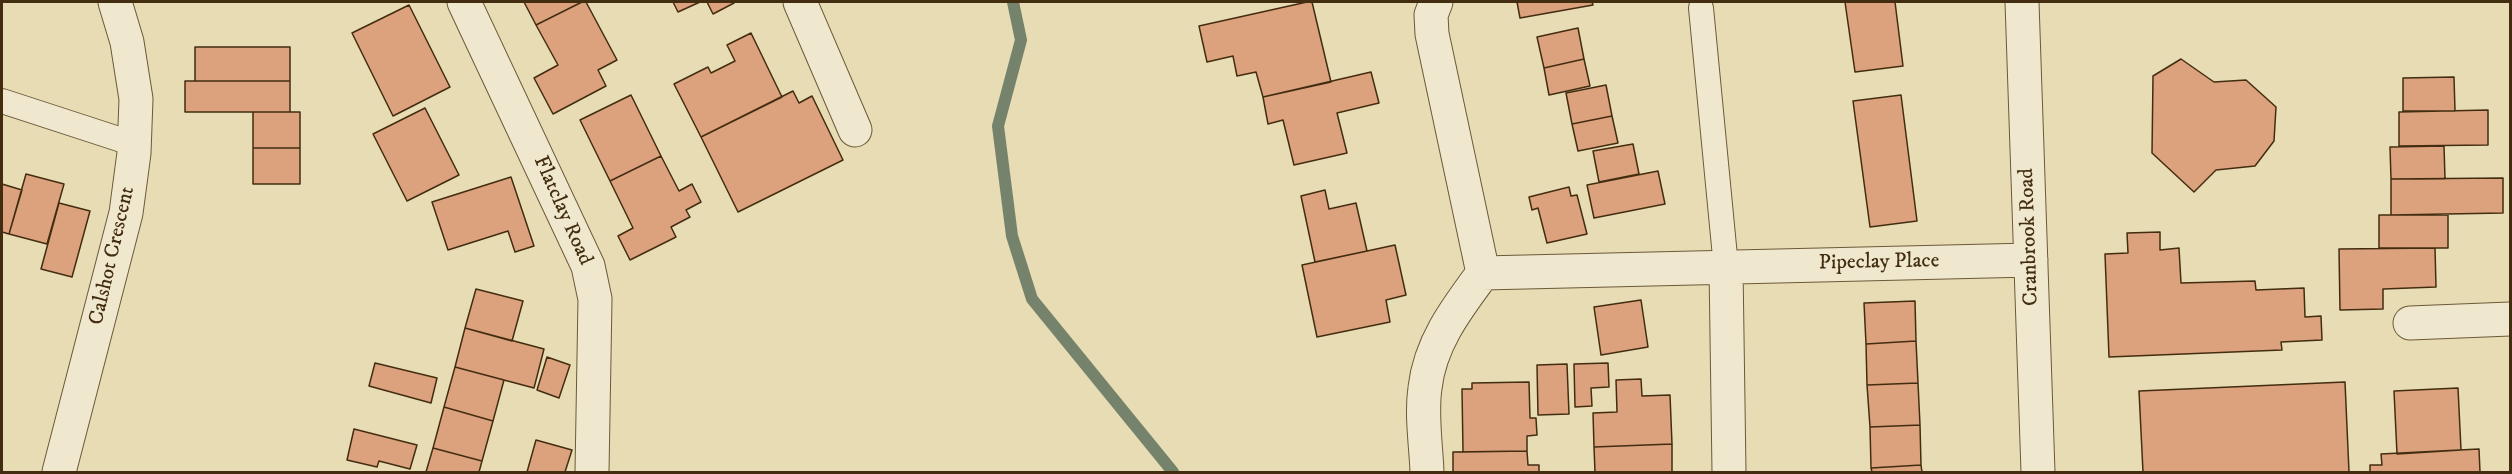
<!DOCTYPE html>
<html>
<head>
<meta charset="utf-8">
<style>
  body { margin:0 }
  #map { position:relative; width:2512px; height:474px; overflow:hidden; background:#e7dcb3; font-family:"IM FELL DW Pica",serif }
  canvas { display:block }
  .frame { position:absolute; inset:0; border:3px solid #432d10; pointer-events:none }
</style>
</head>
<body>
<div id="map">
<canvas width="2512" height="474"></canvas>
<div class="frame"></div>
</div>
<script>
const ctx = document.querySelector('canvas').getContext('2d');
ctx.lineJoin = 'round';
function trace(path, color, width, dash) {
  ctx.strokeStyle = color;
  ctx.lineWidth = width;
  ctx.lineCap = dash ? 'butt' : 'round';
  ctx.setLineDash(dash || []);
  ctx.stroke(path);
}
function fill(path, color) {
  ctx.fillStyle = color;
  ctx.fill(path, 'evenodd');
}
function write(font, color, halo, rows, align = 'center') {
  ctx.font = font + ' "IM FELL DW Pica",serif';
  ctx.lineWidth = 4.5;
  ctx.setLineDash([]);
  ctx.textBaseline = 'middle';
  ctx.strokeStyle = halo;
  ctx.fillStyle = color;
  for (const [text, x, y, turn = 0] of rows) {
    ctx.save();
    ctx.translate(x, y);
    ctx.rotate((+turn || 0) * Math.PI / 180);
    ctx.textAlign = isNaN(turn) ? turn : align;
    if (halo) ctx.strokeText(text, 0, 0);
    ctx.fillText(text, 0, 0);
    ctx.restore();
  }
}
const stream = new Path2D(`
  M1013,2L1021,40L998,126L1012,236L1032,299L1173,472`);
const building = new Path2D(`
  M524,2H582L536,25Z
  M582,2H586L617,60L598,70L606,86L553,114L534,78L558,65L536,25Z
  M673,2H700L678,12Z
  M707,2H733L734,3L713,14Z
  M1307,2H1312L1331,82L1263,97L1256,72L1237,76L1233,56L1207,62L1199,26Z
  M1517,2H1592L1593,5L1520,18Z
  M1845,2H1895L1903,66L1855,72Z
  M409,5L450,87L393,116L352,33Z
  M1578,28L1584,59L1544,68L1537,37Z
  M751,33L782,97L701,137L674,84L708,67L711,73L735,61L727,45Z
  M195,47H290V81H195Z
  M1584,59L1590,86L1549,95L1544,68Z
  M2181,59L2214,82L2246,80L2276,107L2274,141L2255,166L2216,170L2194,192L2152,153L2153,76Z
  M1371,72L1379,103L1337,113L1347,153L1294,165L1283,120L1268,124L1263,97Z
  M2454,77L2455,111H2403V78Z
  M185,81H290V112H185Z
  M1606,85L1612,116L1572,124L1566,93Z
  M793,91L799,103L812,96L843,160L738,212L701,137Z
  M631,95L661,156L610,181L580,120Z
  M1901,95L1917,221L1870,227L1853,101Z
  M425,108L459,175L407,201L373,134Z
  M2488,110V145L2399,146V112Z
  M253,112H300V148H253Z
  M1612,116L1618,143L1578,151L1572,124Z
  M1633,144L1639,174L1599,182L1593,151Z
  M2444,146L2445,179H2391L2390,147Z
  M253,148H300V184H253Z
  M661,156L679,191L692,184L701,202L686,210L690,217L671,227L676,237L630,260L618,236L633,228L610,181Z
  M1658,171L1665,204L1594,218L1587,185Z
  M26,174L64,184L47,244L9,234Z
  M511,177L534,246L515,252L508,231L448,250L432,202Z
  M2503,178V213L2391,215V179Z
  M2,184L22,190L9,234L2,232Z
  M1569,187L1571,196L1577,195L1587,234L1547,243L1538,208L1532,210L1529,197Z
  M1325,190L1329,209L1356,203L1367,251L1315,262L1301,196Z
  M59,203L90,211L72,277L41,269Z
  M2379,215H2448V248H2379Z
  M2160,232V250L2179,248L2181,283L2255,281L2256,290L2304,288L2305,317L2321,316L2322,340L2281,342L2282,350L2109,357L2105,254L2128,253L2127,233Z
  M1395,245L1406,295L1386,300L1390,322L1317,337L1302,265Z
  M2435,248L2436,287L2383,289V309L2340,310L2339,249Z
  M476,289L523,301L512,341L465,328Z
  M1641,300L1648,347L1601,355L1594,307Z
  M1915,301L1916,341L1866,344L1864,303Z
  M465,328L544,349L534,388L455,367Z
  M1916,341L1918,383L1867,385L1866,344Z
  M547,357L570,365L559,398L537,390Z
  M375,363L437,378L431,403L369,386Z
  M1608,363L1609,387L1591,388L1592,406L1575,407L1574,364Z
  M1567,364L1569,414L1538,415L1537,365Z
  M455,367L504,380L493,421L444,407Z
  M1641,379L1642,396L1670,395L1672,444L1594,447L1593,413L1617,412L1616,380Z
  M1529,382L1530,418H1536L1537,435L1527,436V451L1463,452L1462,389H1472V383Z
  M2345,382L2349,472H2143L2139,391Z
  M1918,383L1920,425L1870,427L1867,385Z
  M2458,388L2461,450L2397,454L2394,391Z
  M444,407L493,421L482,461L433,448Z
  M1920,425L1921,465L1871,468L1870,427Z
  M354,429L417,445L410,469L379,461L377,467L347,460Z
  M536,440L572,450L565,472H527Z
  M1672,444V472H1595L1594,447Z
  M433,448L482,461L479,472H426Z
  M2479,449L2480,472H2370V465H2382L2381,454Z
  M1527,451L1528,465H1539V472H1453V452Z
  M1921,465L1922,472H1872L1871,468Z`);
const service = new Path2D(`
  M1701,8L1726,267
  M2,101L134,144`);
const minor = new Path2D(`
  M464,2L588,266L595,299L592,472
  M800,2L855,130
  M1436,2L1431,15L1432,34L1483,273
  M2022,2L2038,472
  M1726,267L1729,472
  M2410,323L2510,319
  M59,472L126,213L134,153L136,99L127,42L115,2
  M1427,472C1426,445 1421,415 1425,388C1430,343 1457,308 1483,273L2031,260`);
const streetNames = [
  ["Flatclay Road",562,211,66],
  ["Cranbrook Road",2030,237,-92],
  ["Calshot Crescent",113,256,-77],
  ["Pipeclay Place",1879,263,-1]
];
trace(stream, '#75836c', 12);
fill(building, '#dca17d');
trace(building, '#432d10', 1.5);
trace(service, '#6c5939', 26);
trace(minor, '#6c5939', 35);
trace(service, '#efe8ce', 24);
trace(minor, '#efe8ce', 33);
write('21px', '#432d10', '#efe8ce', streetNames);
</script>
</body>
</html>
